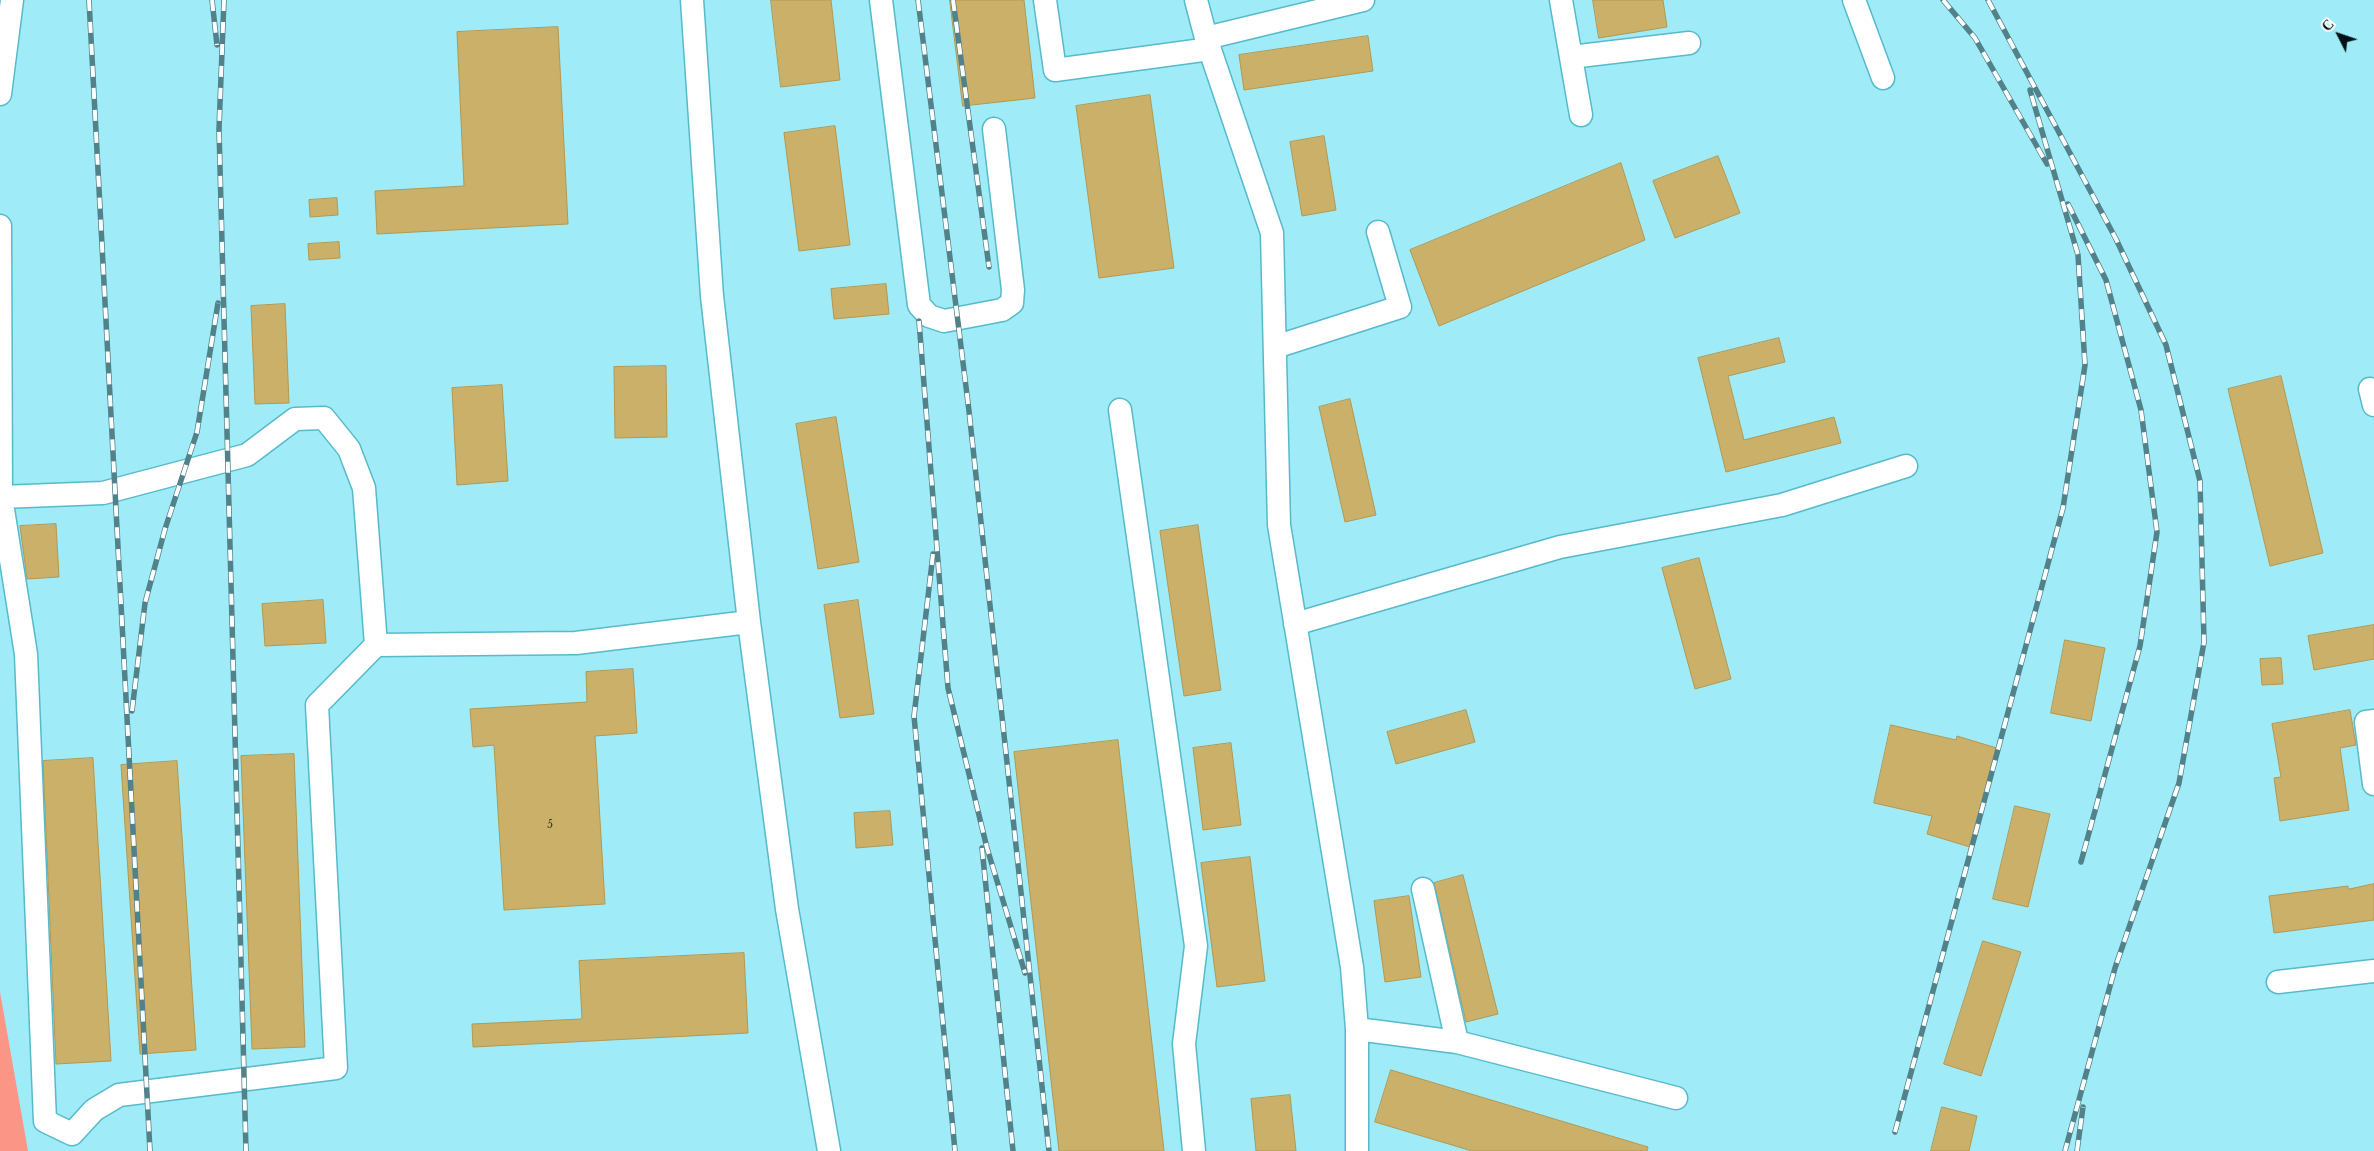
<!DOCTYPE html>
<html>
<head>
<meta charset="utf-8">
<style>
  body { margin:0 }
  #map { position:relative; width:2374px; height:1151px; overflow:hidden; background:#9febf8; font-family:"Libre Baskerville",serif }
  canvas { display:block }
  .north { position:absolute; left:2314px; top:10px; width:50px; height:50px; -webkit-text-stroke:4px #fdfdfd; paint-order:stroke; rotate:311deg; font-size:14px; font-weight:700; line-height:20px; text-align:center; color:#001216 }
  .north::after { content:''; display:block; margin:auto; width:18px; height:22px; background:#001216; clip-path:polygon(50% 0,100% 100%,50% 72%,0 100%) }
</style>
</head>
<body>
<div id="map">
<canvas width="2374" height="1151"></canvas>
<div class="north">С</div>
</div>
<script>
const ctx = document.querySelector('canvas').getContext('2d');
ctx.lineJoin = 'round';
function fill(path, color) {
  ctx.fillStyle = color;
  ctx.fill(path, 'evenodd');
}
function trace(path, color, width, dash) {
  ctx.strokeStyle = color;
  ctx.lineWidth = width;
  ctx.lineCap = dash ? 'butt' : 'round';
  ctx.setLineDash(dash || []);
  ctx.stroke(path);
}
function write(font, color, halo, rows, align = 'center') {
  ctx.font = font + ' "Libre Baskerville",serif';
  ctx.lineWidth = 4;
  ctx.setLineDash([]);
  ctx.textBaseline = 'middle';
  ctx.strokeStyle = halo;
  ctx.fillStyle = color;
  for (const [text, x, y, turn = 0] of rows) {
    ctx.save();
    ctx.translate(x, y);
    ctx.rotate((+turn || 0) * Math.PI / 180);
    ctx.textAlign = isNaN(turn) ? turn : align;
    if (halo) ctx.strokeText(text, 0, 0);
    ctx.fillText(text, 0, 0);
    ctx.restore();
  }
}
const green = new Path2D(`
  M0,992L28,1151H0Z`);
const building = new Path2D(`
  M771,0H831L840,80L781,87Z
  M950,0H1024L1035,98L963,106Z
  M1593,0H1663L1667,27L1599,38Z
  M558,27L568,224L377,234L375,191L464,186L457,32Z
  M1368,36L1373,71L1244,90L1239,55Z
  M1150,95L1174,268L1099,278L1076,106Z
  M835,126L850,245L799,251L784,133Z
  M1324,136L1336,210L1302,216L1290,142Z
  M1718,156L1740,213L1675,238L1653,181Z
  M1621,163L1645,240L1439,326L1410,250Z
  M337,198L338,215L310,217L309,200Z
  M339,242L340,258L309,260L308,244Z
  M886,284L889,314L834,319L831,289Z
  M285,304L289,403L255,404L251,306Z
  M1779,338L1785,362L1728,376L1744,440L1834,417L1841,443L1726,472L1698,358Z
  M666,366L667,437L615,438L614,367Z
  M2281,376L2323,553L2270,566L2228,389Z
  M502,385L508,481L457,485L452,388Z
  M1350,399L1376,515L1345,522L1319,407Z
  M836,417L859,562L818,569L796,424Z
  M56,524L59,577L27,579L20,526Z
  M1198,525L1221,690L1184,696L1160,531Z
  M1699,558L1731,679L1695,689L1662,568Z
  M323,600L326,643L265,646L262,604Z
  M858,600L874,714L840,718L824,605Z
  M2374,625V659L2314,670L2308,636Z
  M2065,640L2105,648L2091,721L2051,713Z
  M2281,658L2283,684L2262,685L2260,659Z
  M633,669L637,733L595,736L605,904L504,910L494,745L473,747L470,709L587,702L586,672Z
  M1466,710L1475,742L1396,764L1387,732Z
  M2350,710L2356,745L2340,748L2349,810L2280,821L2274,778L2281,777L2272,724Z
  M1891,725L1956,740L1957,736L2000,749L1970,847L1927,834L1932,816L1874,803Z
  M1118,740L1164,1151H1059L1014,752Z
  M1231,743L1241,825L1203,830L1193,748Z
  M294,754L305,1047L252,1049L241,756Z
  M93,758L111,1061L56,1064L43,761Z
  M177,761L196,1050L140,1054L121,765Z
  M2015,806L2050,814L2028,907L1993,899Z
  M890,811L893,845L856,848L854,813Z
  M1250,857L1265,981L1217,987L1201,863Z
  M1463,875L1498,1014L1466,1022L1434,883Z
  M2374,884V920L2274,933L2269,896L2348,886V889Z
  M1409,896L1421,977L1385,982L1374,901Z
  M1983,941L2021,952L1981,1076L1944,1064Z
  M744,953L748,1033L473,1047L472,1024L582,1019L579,961Z
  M1391,1070L1648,1147L1647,1151H1472L1375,1122Z
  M1290,1095L1296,1151H1256L1251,1099Z
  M1942,1107L1977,1116L1969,1151H1931Z`);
const minor = new Path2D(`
  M692,0L712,296L749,622
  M881,0L919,305L929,316L944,321L1002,310L1012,303L1013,290L994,129
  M1045,0L1055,70L1210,49
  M1196,0L1206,38L1272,233L1279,525L1352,967L1357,1029V1151
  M1561,0L1581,115
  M1854,0L1883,78
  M1206,38L1363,0
  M1571,57L1689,43
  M0,94L12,0
  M0,226L1,497L26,654L45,1121L72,1134L94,1110L119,1095L336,1068L317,705L376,645L576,643L749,622L787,909L829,1151
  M1275,347L1400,307L1378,232
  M2370,389L2374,405
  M1120,410L1196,946L1184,1044L1194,1151
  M1,497L103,493L247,455L295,419L324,418L349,449L364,488L376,645
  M1295,624L1560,547L1782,505L1906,466
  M2374,721L2366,722L2374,784
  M1423,889L1457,1042
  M2278,982L2374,971
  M1357,1029L1457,1042L1676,1098`);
const rail = new Path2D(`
  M89,0L150,1151
  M212,0L217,45
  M224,0L219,129L246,1151
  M918,0L969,411L1049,1151
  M953,0L989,267
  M1943,0L1975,38L2047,164
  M1988,0L2116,239L2166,345L2200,481L2204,642L2179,783L2115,968L2065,1151
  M2068,204L2106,280L2141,410L2157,532L2140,646L2081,862
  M919,321L948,688L987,848L1025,973
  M933,554L914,716L955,1151
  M132,711L145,603L165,529L197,432L218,303
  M982,848L1013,1151
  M1895,1132L2063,508L2085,365L2078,255L2030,90
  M2077,1151L2083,1107`);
const numberNames = [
  ["5",550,825]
];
fill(green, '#fb9585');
fill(building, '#cbb069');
trace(building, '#b29850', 1);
trace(minor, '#56bacb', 25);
trace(minor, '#fff', 22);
trace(rail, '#518189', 5.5);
trace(rail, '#fdfdfd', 4, [11]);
write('10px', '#333a2b', null, numberNames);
</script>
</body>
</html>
